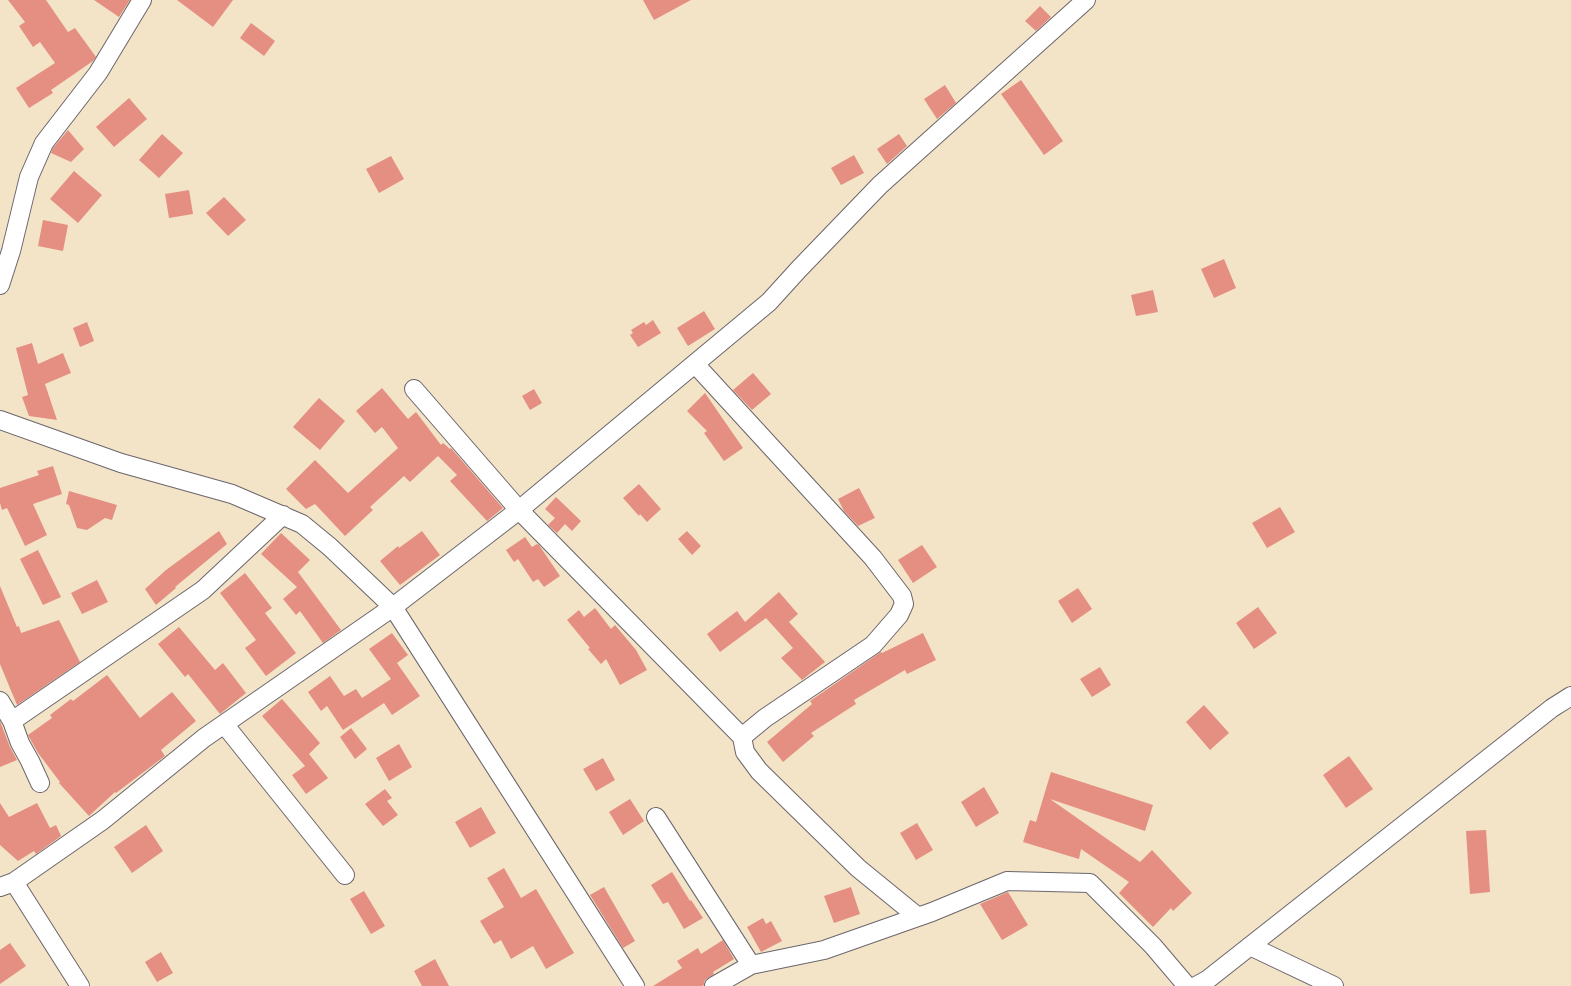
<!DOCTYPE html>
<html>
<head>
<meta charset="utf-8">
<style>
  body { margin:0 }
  canvas { display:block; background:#f3e3c7 }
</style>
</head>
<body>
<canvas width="1571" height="986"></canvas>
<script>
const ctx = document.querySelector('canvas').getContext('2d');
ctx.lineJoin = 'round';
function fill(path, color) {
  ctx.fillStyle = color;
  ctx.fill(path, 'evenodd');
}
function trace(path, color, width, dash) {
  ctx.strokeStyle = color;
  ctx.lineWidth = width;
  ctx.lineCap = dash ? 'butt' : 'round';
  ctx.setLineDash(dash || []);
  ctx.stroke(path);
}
const building = new Path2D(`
  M8,0H46L68,32L75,28L96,57L93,61L51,90L53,93L29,108L16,88L55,63L40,42L33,47L19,26L25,22Z
  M94,0H130L119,17Z
  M177,0H233L213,27Z
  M643,0H691L654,20Z
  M1040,6L1051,17L1036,31L1025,21Z
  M251,23L275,41L264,56L240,38Z
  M1021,80L1063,141L1044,155L1001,94Z
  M945,85L956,103L937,119L924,99Z
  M129,98L147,119L114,147L96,127Z
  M68,130L84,149L71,162L51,153L53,148Z
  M162,134L183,153L159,178L139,160Z
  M899,134L907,146L887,164L877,149Z
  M854,155L864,173L841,185L831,168Z
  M391,156L404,179L379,193L366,169Z
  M74,171L102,195L78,223L50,199Z
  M189,190L193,214L169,218L165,194Z
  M224,197L246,220L228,236L206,213Z
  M43,220L68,225L63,251L38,246Z
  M1224,259L1236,288L1214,298L1201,269Z
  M1153,290L1158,312L1136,316L1131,295Z
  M704,311L715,329L688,346L677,328Z
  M653,320L661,333L638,347L630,335L633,333L631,330L644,322L646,325Z
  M87,322L94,341L80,347L73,328Z
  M32,343L38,364L63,353L71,373L45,384L57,420L29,416L22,397L28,395L16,348Z
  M753,373L771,394L752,410L733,390Z
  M382,388L408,419L416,412L441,445L443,443L450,449L451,448L503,508L487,521L450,481L457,475L438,456L410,482L404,476L370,507L373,510L345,536L315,504L306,509L286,489L315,460L348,493L398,448L382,427L375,433L356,411Z
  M534,389L542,403L530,410L522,396Z
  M705,393L743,448L724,461L704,433L707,431L687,411Z
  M319,398L345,421L320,450L293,427Z
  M53,466L62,494L33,504L47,535L25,546L7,508L2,510L0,503V488L39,475L37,471Z
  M639,484L661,509L647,522L640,514L639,516L623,498Z
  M859,488L875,518L858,526L844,511L838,499Z
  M69,491L117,505L112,520L105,518L87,530L77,528L69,505L66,504Z
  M556,497L581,521L572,531L565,524L557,533L548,525L555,518L545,509Z
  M1280,507L1295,532L1267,548L1252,523Z
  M219,531L227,544L175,587L176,588L156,605L145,589L166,570Z
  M422,531L440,555L400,585L380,561L398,546L399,548Z
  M687,531L701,546L692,555L678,539Z
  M281,533L310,560L298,572L341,630L323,643L300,611L296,615L283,599L297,587L261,554Z
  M525,537L532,547L537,544L539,545L560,576L544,587L538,579L533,582L518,559L514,562L506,550Z
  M922,545L937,567L913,583L898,560Z
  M38,550L61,597L43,605L20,559Z
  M245,573L272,608L265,613L296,653L266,676L245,648L256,640L220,593Z
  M97,580L108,602L82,614L71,593Z
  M0,586L17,627L19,626L21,633L59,620L80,662L17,705L0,664Z
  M1078,588L1092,609L1072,623L1058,601Z
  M779,592L798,614L789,622L825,662L802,680L781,658L793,648L766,618L720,652L707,634L737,611L745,622Z
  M1258,607L1277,633L1254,649L1236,623Z
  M595,608L611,629L615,625L636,650L647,670L620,685L606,659L601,664L588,649L590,648L567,620L579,610L584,617Z
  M179,627L215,670L223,663L246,693L220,714L188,674L185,677L158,644Z
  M392,633L408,655L397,663L420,696L392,715L384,703L343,730L327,706L321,711L308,692L330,676L344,696L356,689L362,698L391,679L369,649Z
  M923,633L936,660L907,674L905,670L854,700L856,704L811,733L814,736L783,762L767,742L812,704L810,701L881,652L882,653Z
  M1100,667L1111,685L1092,697L1080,679Z
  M107,675L140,718L172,692L196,721L161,750L165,756L116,793L115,792L89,816L59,783L60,782L38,753L28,735L52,718L50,715L71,699L73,701Z
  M282,699L320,743L309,754L328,778L306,794L292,775L305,766L262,716Z
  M1204,705L1229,733L1210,750L1186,722Z
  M0,721L10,747L17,760L0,767Z
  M351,728L367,749L355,759L340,737Z
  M399,744L412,767L389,781L376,758Z
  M1349,756L1373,789L1346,808L1323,775Z
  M603,758L615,780L596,791L583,769Z
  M1051,772L1153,805L1145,831L1050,799L1140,862L1152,850L1192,893L1173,911L1171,908L1153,927L1119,893L1129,882L1081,849L1079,859L1023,842L1030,820L1036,822Z
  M984,787L999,813L976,827L961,802Z
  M385,789L392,798L387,801L398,815L383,826L365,804Z
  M630,799L644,821L623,835L609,812Z
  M0,803L9,817L37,803L50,828L56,825L61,836L36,854L34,851L18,861L0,845Z
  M481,807L496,833L470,848L455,822Z
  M917,823L933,850L916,860L900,833Z
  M146,825L163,851L132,873L114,847Z
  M1486,830L1490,892L1470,894L1466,831Z
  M504,868L521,898L536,889L574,953L546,969L533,946L511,959L501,940L494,944L480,921L504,907L487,878Z
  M672,872L690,901L691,900L703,918L684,929L668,902L663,904L651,885Z
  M604,887L635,941L623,948L590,895Z
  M851,887L860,914L834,923L824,896Z
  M364,891L385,926L371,934L350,899Z
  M1008,892L1028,925L1002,940L980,904Z
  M763,918L766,924L771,921L782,941L761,952L747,927Z
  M723,940L734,959L713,972L714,974L705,980L704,985L702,986H653L682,968L677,961L698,948L701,954Z
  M10,943L26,966L0,984V950Z
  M161,952L173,973L157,982L145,962Z
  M435,959L449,986H422L414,971Z`);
const minor = new Path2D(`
  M0,285L11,251L29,177L44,143L98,73L142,0
  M414,389L519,510L742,737L765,718L873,645L899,615L904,604L902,596L873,558L695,364
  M0,420L121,463L232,494L302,524L330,547L393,607L635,986
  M0,701L12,721L20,743L30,761L40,783
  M12,721L203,590L283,515
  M224,724L345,875
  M742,737L745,752L759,771L858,868L918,917
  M656,817L751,965
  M14,882L80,986
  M0,887L14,882L103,820L204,738L393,607L519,510L769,302L799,269L880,185L1086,0
  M1250,946L1334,986
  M714,986L751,965L824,950L932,912L1007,881L1090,883L1153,946L1187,986
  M1196,986L1207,980L1552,708L1571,696`);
fill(building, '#e58f82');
trace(minor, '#6b666c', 20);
trace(minor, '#fff', 18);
</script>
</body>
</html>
